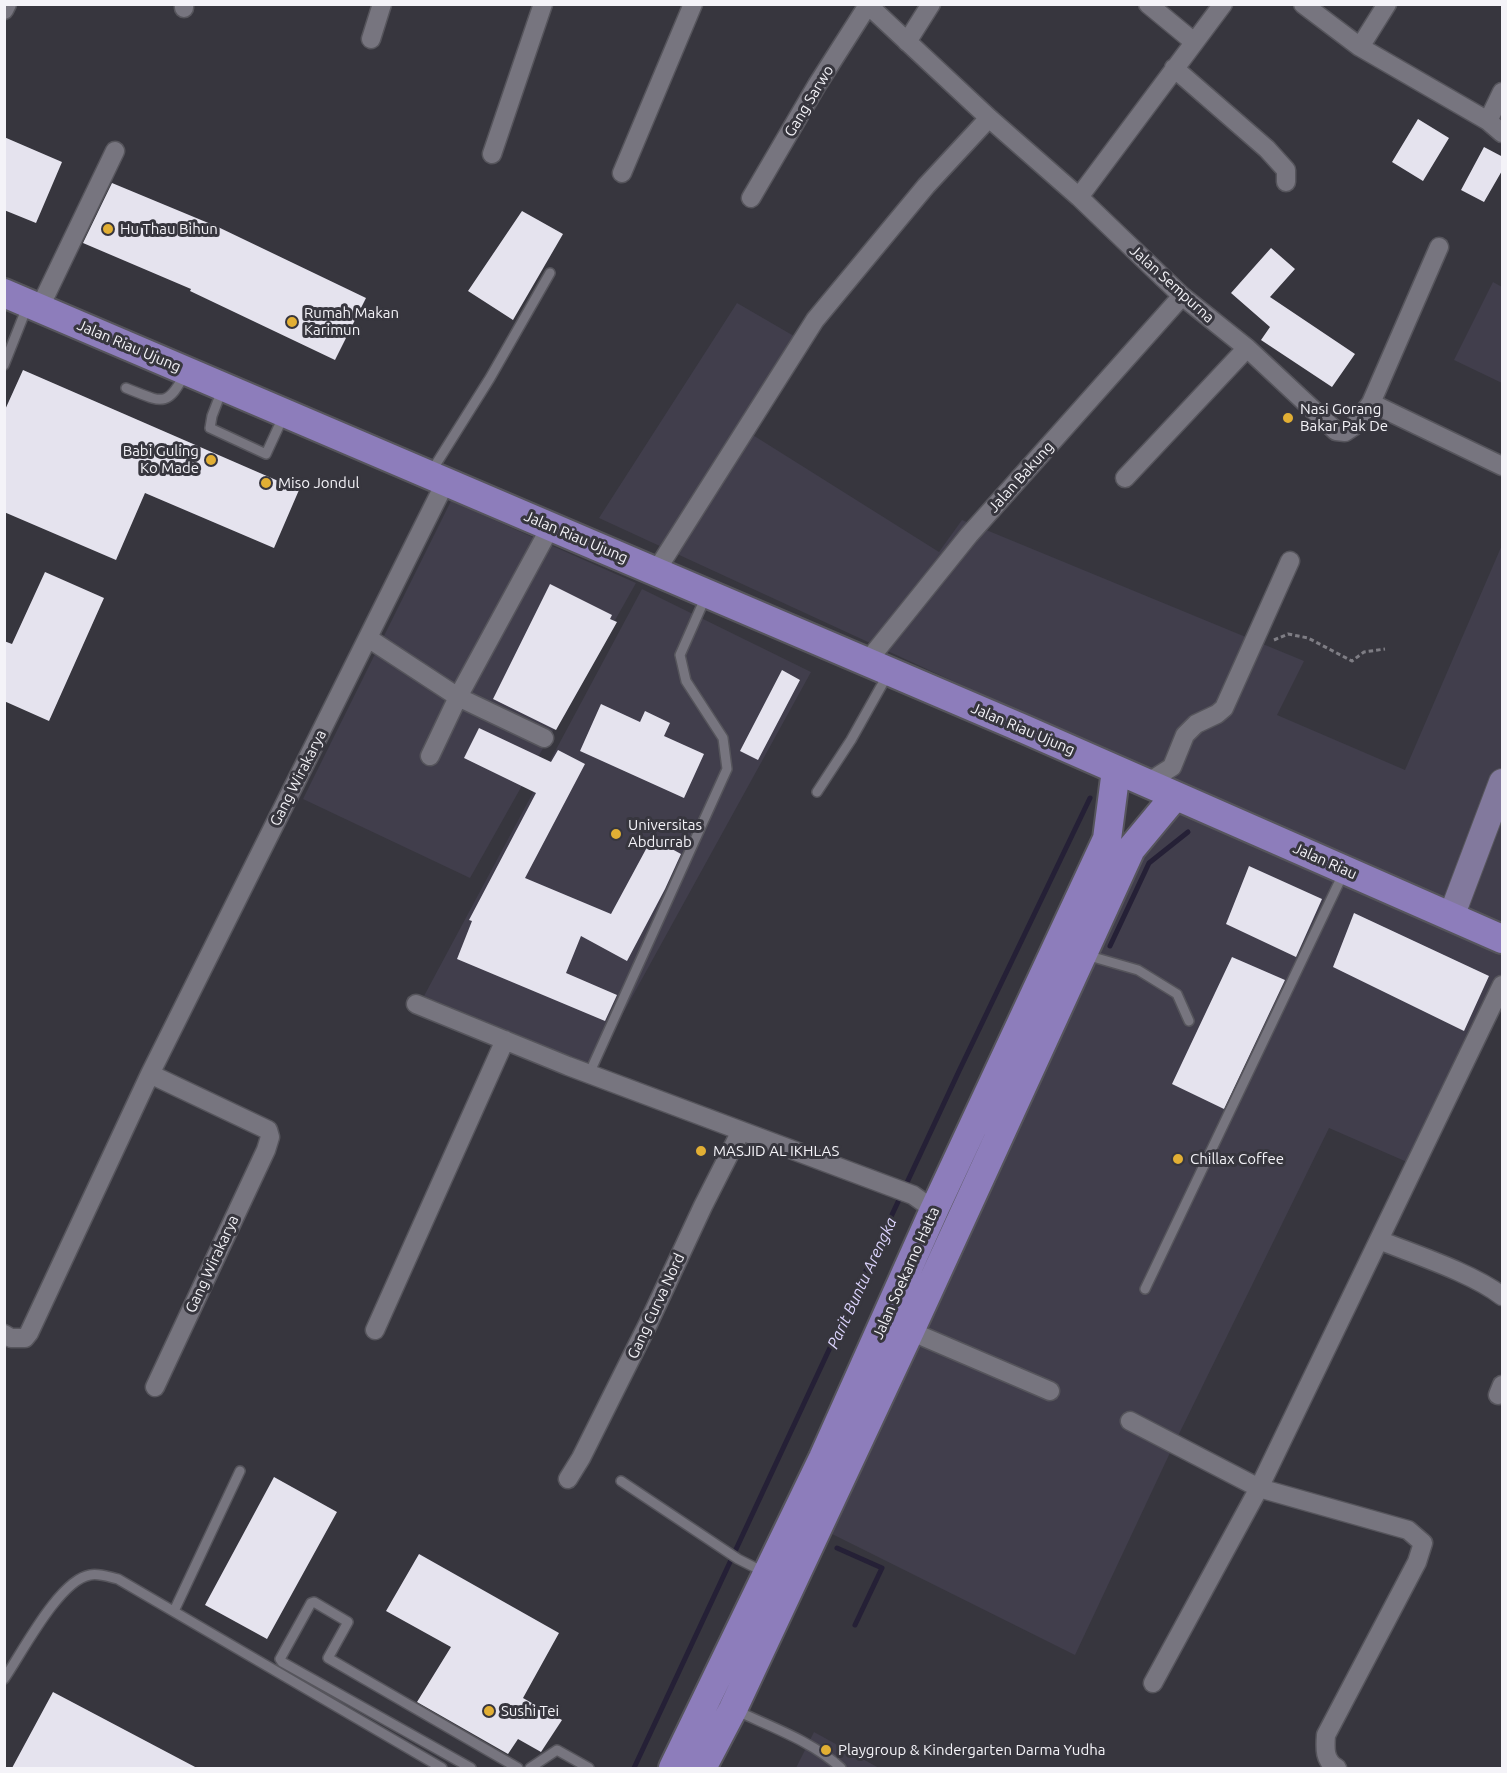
<!DOCTYPE html>
<html>
<head>
<meta charset="utf-8">
<style>
  body { margin:0 }
  #map { position:relative; width:1507px; height:1773px; overflow:hidden; background:#37363e; font-family:Ubuntu,sans-serif }
  canvas { display:block }
  .frame { position:absolute; inset:0; border:6px solid #f4f3f8; pointer-events:none }
</style>
</head>
<body>
<div id="map">
<canvas width="1507" height="1773"></canvas>
<div class="frame"></div>
</div>
<script>
const ctx = document.querySelector('canvas').getContext('2d');
ctx.lineJoin = 'round';
function fill(path, color) {
  ctx.fillStyle = color;
  ctx.fill(path, 'evenodd');
}
function trace(path, color, width, dash) {
  ctx.strokeStyle = color;
  ctx.lineWidth = width;
  ctx.lineCap = dash ? 'butt' : 'round';
  ctx.setLineDash(dash || []);
  ctx.stroke(path);
}
function write(font, color, halo, rows, align = 'center') {
  ctx.font = font + ' Ubuntu,sans-serif';
  ctx.lineWidth = 6;
  ctx.setLineDash([]);
  ctx.textBaseline = 'middle';
  ctx.strokeStyle = halo;
  ctx.fillStyle = color;
  for (const [text, x, y, turn = 0] of rows) {
    ctx.save();
    ctx.translate(x, y);
    ctx.rotate((+turn || 0) * Math.PI / 180);
    ctx.textAlign = isNaN(turn) ? turn : align;
    if (halo) ctx.strokeText(text, 0, 0);
    ctx.fillText(text, 0, 0);
    ctx.restore();
  }
}
const built = new Path2D(`
  M1493,282L1502,287V383L1454,360Z
  M737,303L799,339L748,432L939,552L962,520L1304,661L1277,715L1405,770L1502,545V982L1407,1162L1329,1128L1176,1440L1075,1655L824,1530L1163,778L599,518Z
  M451,501L636,583L470,878L303,799Z
  M642,589L811,672L594,1066L424,996Z
  M814,1732L879,1768H796Z`);
const stream = new Path2D(`
  M1110,946L1149,863L1188,832
  M837,1548L882,1568L855,1625
  M634,1768L959,1071L1090,798`);
const building = new Path2D(`
  M1418,119L1449,138L1423,181L1392,162Z
  M4,137L62,162L36,223L4,210Z
  M1484,147L1503,157V169L1484,202L1461,190Z
  M112,183L218,227L366,298L335,360L190,291L191,289L83,243Z
  M522,211L563,234L513,320L468,291Z
  M1271,248L1295,269L1270,297L1355,354L1332,387L1261,340L1270,327L1231,293Z
  M23,370L299,490L274,548L145,493L116,560L4,512V412Z
  M45,572L104,598L49,721L4,701V641L12,644Z
  M550,584L612,615L610,619L617,622L556,730L493,699Z
  M782,670L800,680L758,760L740,751Z
  M601,704L640,722L645,711L670,723L664,736L704,754L684,798L580,751Z
  M479,728L551,762L558,750L585,764L525,878L611,914L652,838L681,854L665,889L627,961L581,936L566,973L617,995L605,1021L457,959L472,921L469,920L536,793L464,758Z
  M1249,866L1322,899L1296,957L1226,924Z
  M1354,913L1489,976L1464,1031L1333,967Z
  M1232,957L1285,980L1224,1109L1172,1084Z
  M274,1477L337,1512L267,1639L205,1605Z
  M419,1554L559,1633L523,1698L562,1720L541,1752L518,1739L508,1754L417,1702L451,1647L386,1611Z
  M53,1692L197,1768H12Z`);
const path = new Path2D(`
  M1274,640L1288,634L1308,638L1352,661L1364,652L1385,649`);
const lane = new Path2D(`
  M4,365L27,307
  M126,388C160,401 167,410 185,373
  M222,390L212,416L210,428L266,454L284,415
  M431,472L490,378L550,273
  M817,792L851,740L888,674
  M1086,955L1138,970L1177,994L1189,1021
  M589,1074L727,769L723,738L686,681L680,655L706,596
  M1145,1289L1344,872
  M621,1481L738,1559L764,1572
  M174,1611L240,1471
  M4,1679C22,1653 59,1580 90,1575C99,1573 109,1577 118,1579L442,1768
  M735,1710C771,1727 812,1741 841,1768
  M471,1768L282,1662L280,1659L311,1603L314,1602L348,1622L328,1658L518,1768
  M530,1768L557,1750L589,1768`);
const street = new Path2D(`
  M867,4L989,118L1079,197L1182,296L1247,348L1336,431L1345,432L1354,426L1371,403L1502,466
  M1148,4L1194,42
  M1303,4L1360,47L1488,121L1502,133
  M184,8V4
  M4,10L7,4
  M371,39L382,4
  M907,42L931,4
  M1360,47L1387,4
  M1174,68L1267,149L1286,170V182
  M1488,121L1502,92
  M492,154L543,4
  M622,173L693,4
  M1079,197L1223,4
  M751,198L817,85L868,5
  M40,307L115,151
  M1371,403L1439,247
  M1125,478L1247,348
  M656,571L815,320L926,186L989,118
  M368,638L458,697L544,738
  M866,663L969,535L1182,296
  M430,756L458,697L551,526
  M1147,783L1172,767L1185,735L1196,724L1217,714L1224,708L1290,561
  M416,1004L568,1066L913,1195L934,1210
  M150,1074L268,1130L270,1137L266,1150L155,1387
  M1379,1240C1416,1255 1472,1273 1502,1296
  M375,1330L505,1040
  M910,1331L1050,1391
  M4,1334L11,1338H25L29,1333L150,1074L446,481
  M1498,1395L1502,1385
  M1130,1421L1259,1488L1408,1530L1423,1543L1417,1562L1326,1735C1325,1748 1324,1761 1337,1768
  M568,1479L581,1458L648,1324L703,1206L741,1131
  M1153,1683L1259,1488L1502,985`);
const secondary = new Path2D(`
  M1451,917L1502,782`);
const primary = new Path2D(`
  M4,293L1024,729L1502,939
  M673,1768L823,1458L934,1210L1107,839L1116,770
  M702,1768L733,1709L910,1331L1131,849L1175,796`);
const markers = [
  [108,229,6,"#e2af34"],
  [292,322,6,"#e2af34"],
  [1288,418,6,"#e2af34"],
  [211,460,6,"#e2af34"],
  [266,483,6,"#e2af34"],
  [616,834,6,"#e2af34"],
  [701,1151,6,"#e2af34"],
  [1178,1159,6,"#e2af34"],
  [489,1711,6,"#e2af34"],
  [826,1750,6,"#e2af34"]
];
const streetNames = [
  ["Gang Sarwo",809,101,-59],
  ["Jalan Sempurna",1172,284,42],
  ["Jalan Riau Ujung",129,346,23],
  ["Jalan Bakung",1021,477,-48],
  ["Jalan Riau Ujung",576,537,23],
  ["Jalan Riau Ujung",1023,729,23],
  ["Gang Wirakarya",298,778,-63],
  ["Jalan Riau",1325,861,24],
  ["Gang Wirakarya",212,1264,-65],
  ["Jalan Soekarno Hatta",906,1273,-66],
  ["Gang Curva Nord",656,1306,-65]
];
const poiNames = [
  ["Hu Thau Bihun",120,229],
  ["Rumah Makan",304,313],
  ["Karimun",304,330],
  ["Nasi Gorang",1300,409],
  ["Bakar Pak De",1300,426],
  ["Babi Guling",199,451,"right"],
  ["Ko Made",199,468,"right"],
  ["Miso Jondul",278,483],
  ["Universitas",628,825],
  ["Abdurrab",628,842],
  ["MASJID AL IKHLAS",713,1151],
  ["Chillax Coffee",1190,1159],
  ["Sushi Tei",501,1711],
  ["Playgroup & Kindergarten Darma Yudha",838,1750]
];
const waterNames = [
  ["Parit Buntu Arengka",862,1283,-65]
];
fill(built, '#413e4c');
trace(stream, '#252036', 5);
fill(building, '#e5e3ee');
trace(lane, '#56555c', 12);
trace(street, '#56555c', 21);
trace(secondary, '#56555c', 28);
trace(primary, '#56555c', 32);
trace(path, '#7e7d84', 3, [4.5, 3]);
trace(lane, '#77757f', 9);
trace(street, '#77757f', 18);
trace(secondary, '#82799d', 26);
trace(primary, '#8d7dbb', 28);
for (const [x, y, r, color] of markers) {
  const dot = new Path2D();
  dot.arc(x, y, r, 0, 2 * Math.PI);
  ctx.fillStyle = color;
  ctx.fill(dot);
  trace(dot, '#37363e', 2);
}
write('15px', '#f4f3f8', '#37363e', streetNames);
write('15px', '#f4f3f8', '#37363e', poiNames, 'left');
write('italic 16px', '#dcd4fd', '#37363e', waterNames);
</script>
</body>
</html>
